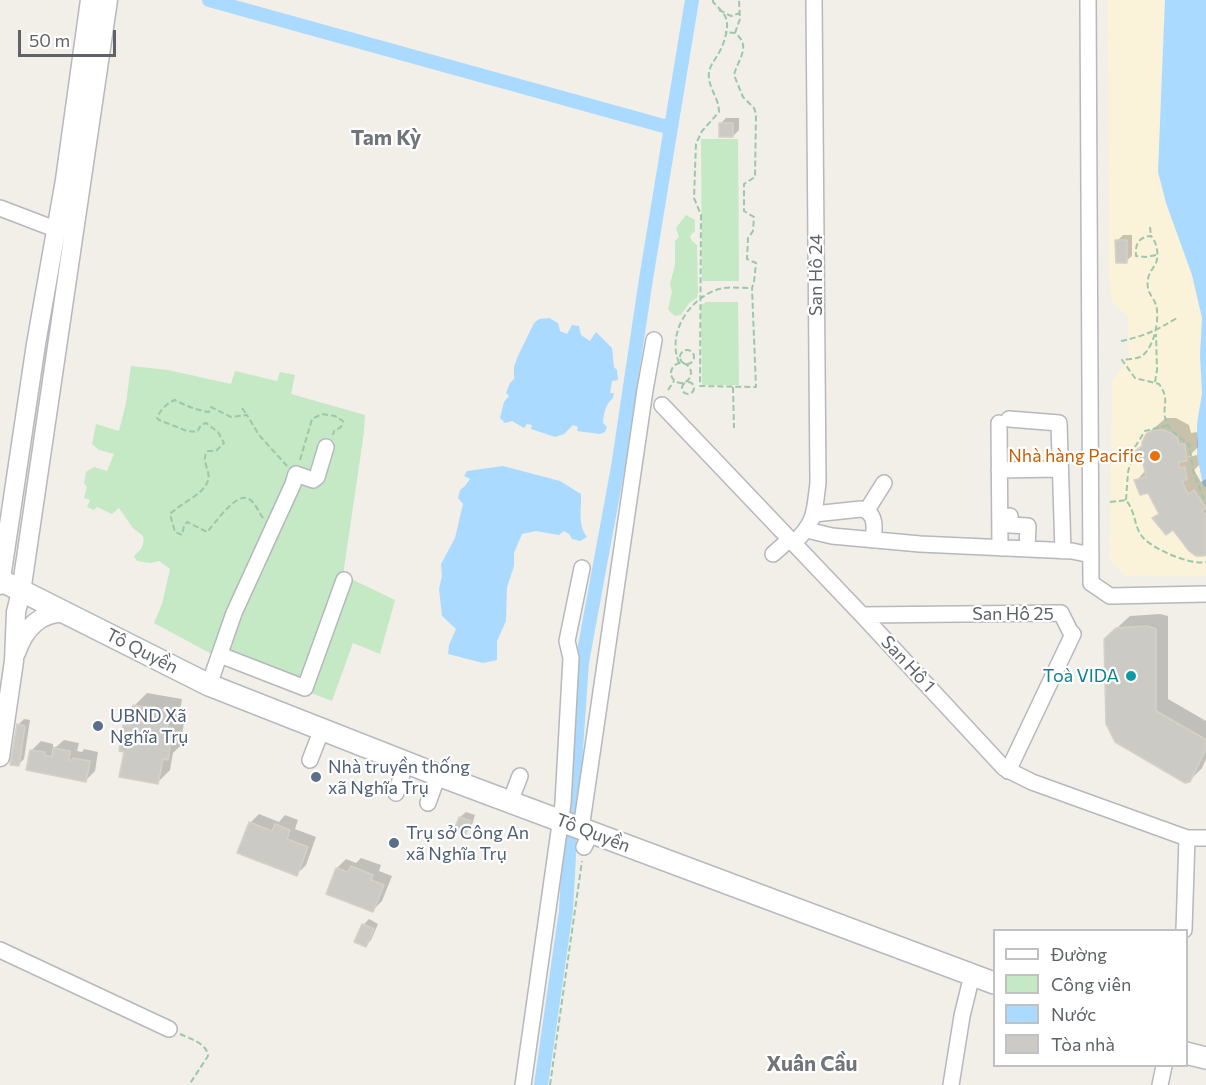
<!DOCTYPE html>
<html>
<head>
<meta charset="utf-8">
<style>
  body { margin:0 }
  #map { position:relative; width:1206px; height:1085px; overflow:hidden; background:#f1efe8; font-family:Commissioner,sans-serif }
  canvas { display:block }
  .legend { position:absolute; left:993px; top:929px; width:195px; height:138px; box-sizing:border-box; background:#fff; border:2px solid #bfc1c3; margin:0; padding:8px 10px; list-style:none; font-size:18px; color:#5f6368 }
  .legend li { display:flex; align-items:center; gap:12px; height:30px }
  .legend b { width:30px; border:2px solid #bfc1c3 }
  .scale { position:absolute; left:18px; top:30px; width:98px; height:27px; box-sizing:border-box; border:3px solid #5f6368; border-top:0; padding-left:8px; font-size:18px; line-height:21px; white-space:nowrap; color:#5f6368; -webkit-text-stroke:4px #fff; paint-order:stroke }
</style>
</head>
<body>
<div id="map">
<canvas width="1206" height="1085"></canvas>
<ul class="legend">
<li><b style="height:8px;background:#fff"></b>Đường</li>
<li><b style="height:16px;background:#c5e8c5"></b>Công viên</li>
<li><b style="height:16px;background:#aadaff"></b>Nước</li>
<li><b style="height:16px;background:#cccac5"></b>Tòa nhà</li>
</ul>
<div class="scale">50 m</div>
</div>
<script>
const ctx = document.querySelector('canvas').getContext('2d');
ctx.lineJoin = 'round';
function fill(path, color) {
  ctx.fillStyle = color;
  ctx.fill(path, 'evenodd');
}
function trace(path, color, width, dash) {
  ctx.strokeStyle = color;
  ctx.lineWidth = width;
  ctx.lineCap = dash ? 'butt' : 'round';
  ctx.setLineDash(dash || []);
  ctx.stroke(path);
}
function write(font, color, halo, rows, align = 'center') {
  ctx.font = font + ' Commissioner,sans-serif';
  ctx.lineWidth = 4.5;
  ctx.setLineDash([]);
  ctx.textBaseline = 'middle';
  ctx.strokeStyle = halo;
  ctx.fillStyle = color;
  for (const [text, x, y, turn = 0] of rows) {
    ctx.save();
    ctx.translate(x, y);
    ctx.rotate((+turn || 0) * Math.PI / 180);
    ctx.textAlign = isNaN(turn) ? turn : align;
    if (halo) ctx.strokeText(text, 0, 0);
    ctx.fillText(text, 0, 0);
    ctx.restore();
  }
}
const green = new Path2D(`
  M701,139H738L739,281H702Z
  M686,215L695,220V231L690,236L692,241L697,245L698,293L697,298L689,303L681,315L675,316L671,313L668,309L672,292L670,284L675,265V241L679,237L676,228Z
  M706,302H738L739,385H702L701,305Z
  M131,366L168,370L231,384L235,371L277,381L280,372L295,375L291,394L365,415L364,432L343,575L395,600L380,654L353,643L332,701L219,658L154,623L162,604L170,569L159,561L150,563L137,561L134,556C141,550 145,545 143,536L133,528L119,508L112,514L97,507L94,510L87,507L90,500L84,498L87,487L84,483L86,472L94,467L107,471L114,454L99,450L92,444L96,424L119,431L126,403Z`);
const sand = new Path2D(`
  M1108,0H1165L1160,95L1166,203L1192,275L1202,318L1200,355L1202,393L1197,424V455L1203,485L1206,488V508L1194,491L1188,494L1182,481L1187,479L1185,467L1179,468V462L1187,460L1185,444H1179C1173,426 1141,424 1142,446L1135,452L1138,463H1143L1146,477L1134,480L1140,495L1148,493L1159,514L1152,519L1165,535L1173,530C1184,541 1188,558 1206,555V576H1125L1110,560L1112,382L1129,356L1128,316L1112,302L1109,272Z`);
const water = new Path2D(`
  M1165,0H1206V488L1203,485L1197,455V424L1202,393L1200,355L1202,318L1192,275L1166,203L1158,172Z
  M549,318L558,323L560,331L567,334L572,325L579,326L581,335L590,341L596,332L612,348L614,367L617,370L618,380L612,381L610,393H614L613,398C605,405 604,413 603,423L607,427L605,432L600,434L577,431L578,427L573,425L564,434L555,437L531,429L532,425L527,424L524,428L512,421L505,423L500,418L504,402L509,396L506,393L510,383L514,379V367L517,358L534,323L539,319Z
  M503,466L560,481L581,494C582,508 577,524 587,537L580,541L572,539L569,534L564,531L559,535L536,531L522,534L514,553V566L507,587L506,621L497,641V660L483,663L448,654L449,645L456,629L442,616L439,589L442,576L441,564L455,538L463,504L458,498L460,490L465,486L470,479L464,476L467,471Z`);
const shadow = new Path2D(`
  M726,118H739V130L733,136L720,124Z
  M1123,235H1132V256L1126,261L1117,241Z
  M1166,418H1176L1189,425L1191,433L1197,432L1198,447L1188,457L1197,455L1199,465L1194,470L1201,482L1206,479V553L1174,528L1154,518L1160,512L1148,492L1136,481L1146,470L1144,445L1147,434Z
  M1160,614L1168,616V699L1206,721V759L1202,768L1189,781L1105,639L1130,616Z
  M147,693L182,699L178,722L184,723L180,746L173,753L170,770L158,782L125,751L124,726L133,718L135,705Z
  M24,719L30,720L24,759L18,765V725Z
  M64,740L79,743L77,751L82,752L84,749L98,752L95,771L86,780L32,750L41,741L53,744V747H56Z
  M466,812L475,815L471,828L465,833L455,830L460,817Z
  M259,814L279,822L285,815L298,820L295,829L316,837L306,865L297,874L250,823Z
  M361,858L381,865L379,871L392,876L382,901L373,910L337,868L346,859L356,863Z
  M369,919L378,924L371,940L366,946L363,925Z`);
const canal = new Path2D(`
  M209,0L671,128
  M572,808L582,662L618,467L646,279L692,0
  M541,1085L566,910L570,837`);
const building = new Path2D(`
  M719,123H733V137H719Z
  M1115,240H1127V263H1116Z
  M1153,430H1163L1171,433L1177,437L1179,444H1185L1187,461L1179,462V468L1185,467L1187,479L1182,481L1188,494L1194,490L1206,508L1202,511L1206,515V555L1204,556H1196L1189,551L1173,530L1166,535L1152,518L1159,514L1148,493L1140,495L1134,480L1146,477L1143,463H1138L1135,451L1142,446V442L1146,434Z
  M1147,626L1156,629V711L1205,739L1206,745V749L1190,782L1185,783L1115,742L1106,724L1104,639L1116,628Z
  M133,705L171,711L166,734L172,735L168,760L163,759L158,784L119,777L124,752L119,751L123,725L130,726Z
  M17,724L25,726L19,766L10,765Z
  M53,748L70,751L69,760H73V758L90,761L86,782L26,770L30,750L45,752L44,755L52,757Z
  M459,817L471,821L465,835L454,831Z
  M249,822L272,831L275,824L290,830L287,839L308,847L297,876L237,853Z
  M351,866L373,875L371,880L384,885L373,912L326,894L336,868L348,872Z
  M362,924L374,929L366,947L354,942Z`);
const path = new Path2D(`
  M713,0V2C717,6 722,11 725,16C731,26 723,47 717,56C714,61 710,66 709,72C707,87 719,97 719,112L702,131L696,144L694,198L701,215L700,386L756,387L752,288L754,282L756,263L747,259L748,238L753,231L754,217L744,211V184L755,177L756,114L754,108L743,97L734,75C738,59 752,46 735,33L725,32
  M719,10L731,16L740,13
  M735,33L740,19L739,0
  M1150,227L1151,236
  M1156,255L1146,257L1136,256C1135,245 1138,237 1151,236C1157,242 1159,255 1156,263C1153,269 1149,272 1148,279C1146,293 1152,294 1156,305C1160,319 1154,350 1140,357C1135,359 1127,359 1122,360L1135,378L1159,384C1171,400 1161,406 1166,421C1169,431 1181,438 1189,445L1194,474L1206,504
  M1121,341C1145,336 1157,330 1177,318
  M680 357a7 7 0 1 1 14 0a7 7 0 1 1-14 0Z
  M671 373a10 10 0 1 1 20 0a10 10 0 1 1-20 0Z
  M679,363C666,332 691,295 723,288C731,287 742,288 751,288
  M1155,382L1157,370L1156,334
  M682 388a6 6 0 1 1 12 0a6 6 0 1 1-12 0Z
  M733,387L734,428
  M668,390L674,381
  M242,408L247,415
  M300,460L312,419L322,414L335,416L343,421L341,427L334,431L333,435
  M1126,500L1128,472L1135,447L1145,431L1168,425
  M1110,502L1126,500C1136,513 1134,525 1141,535C1149,548 1192,566 1206,562
  M263,518C259,513 255,502 249,499C236,491 215,524 207,532L187,522L184,526L182,535L175,532L170,514C180,504 202,495 207,483C213,472 200,463 207,451H216L224,443L218,432L206,423L201,425L197,432L187,431L159,420L157,418C160,410 167,403 175,400C186,406 196,410 209,412L211,407L231,417L247,415L259,435L287,466
  M180,1034C190,1039 207,1043 208,1056L189,1085
  M550,1085L582,861`);
const minor = new Path2D(`
  M1088,0L1091,583L1110,596L1206,594
  M0,208L55,229
  M662,405L862,615L1004,768L1032,782L1187,838H1206
  M1009,419L1059,423L1063,551
  M999,423L1000,548
  M999,470L1060,469
  M867,510L884,483
  M814,514L861,509C876,512 875,527 873,540
  M1010,516V525L1028,526L1027,549
  M807,530L832,536L920,544L1072,551L1091,555
  M794,543C816,521 814,513 818,483L814,0
  M773,554L790,539
  M862,615L1061,613L1070,631L1073,634L1008,771
  M220,655L305,688L344,580
  M209,685L234,613L293,484L296,474L313,480L317,477L326,447
  M310,760L322,729
  M396,793L406,762
  M510,802L520,776
  M428,803L438,775
  M581,829L645,390L654,340
  M584,847L591,832
  M1184,930L1187,838
  M0,950L169,1029
  M523,1085L563,803L571,658L567,641L582,568
  M951,1085L962,1016L972,975
  M1160,1085L1164,1066`);
const tertiary = new Path2D(`
  M0,585L36,344L65,180L90,0
  M16,653C24,629 41,610 68,613
  M0,757L14,661L16,612L21,592L108,0`);
const secondary = new Path2D(`
  M0,580L209,685L438,775L994,983
  M1186,1053L1206,1058`);
const markers = [
  [1155,456,6,"#e8710a"],
  [1131,676,6,"#0f9aa8"],
  [98,726,6,"#5c6f8a"],
  [316,777,6,"#5c6f8a"],
  [394,843,6,"#5c6f8a"]
];
const streetNames = [
  ["San Hô 24",816,275,-90],
  ["San Hô 25",1013,614],
  ["Tô Quyền",142,651,27],
  ["San Hô 1",908,664,47],
  ["Tô Quyền",593,833,21]
];
const foodNames = [
  ["Nhà hàng Pacific",1143,456]
];
const cultureNames = [
  ["Toà VIDA",1119,676]
];
const serviceNames = [
  ["UBND Xã",110,716],
  ["Nghĩa Trụ",110,737],
  ["Nhà truyền thống",328,767],
  ["xã Nghĩa Trụ",328,788],
  ["Trụ sở Công An",406,833],
  ["xã Nghĩa Trụ",406,854]
];
const quarterNames = [
  ["Tam Kỳ",386,138],
  ["Xuân Cầu",812,1064]
];
fill(green, '#c5e8c5');
fill(sand, '#fbf3d9');
fill(water, '#aadaff');
fill(shadow, '#0003');
trace(canal, '#aadaff', 14);
fill(building, '#cccac5');
trace(building, '#d6d1c6', 1.5);
trace(minor, '#b5b8bc', 18);
trace(tertiary, '#b5b8bc', 21);
trace(secondary, '#b6babf', 24);
trace(path, '#9cc7a9', 2, [6, 3]);
trace(minor, '#fff', 15);
trace(tertiary, '#fff', 18);
trace(secondary, '#fff', 21);
for (const [x, y, r, color] of markers) {
  const dot = new Path2D();
  dot.arc(x, y, r, 0, 2 * Math.PI);
  ctx.fillStyle = color;
  ctx.fill(dot);
  trace(dot, '#fff', 2);
}
write('18px', '#5f6368', '#fff', streetNames);
write('18px', '#c56008', '#fff', foodNames, 'right');
write('18px', '#0d838f', '#fff', cultureNames, 'right');
write('18px', '#4e5e75', '#fff', serviceNames, 'left');
write('bold 21px', '#70757a', '#fff', quarterNames);
</script>
</body>
</html>
